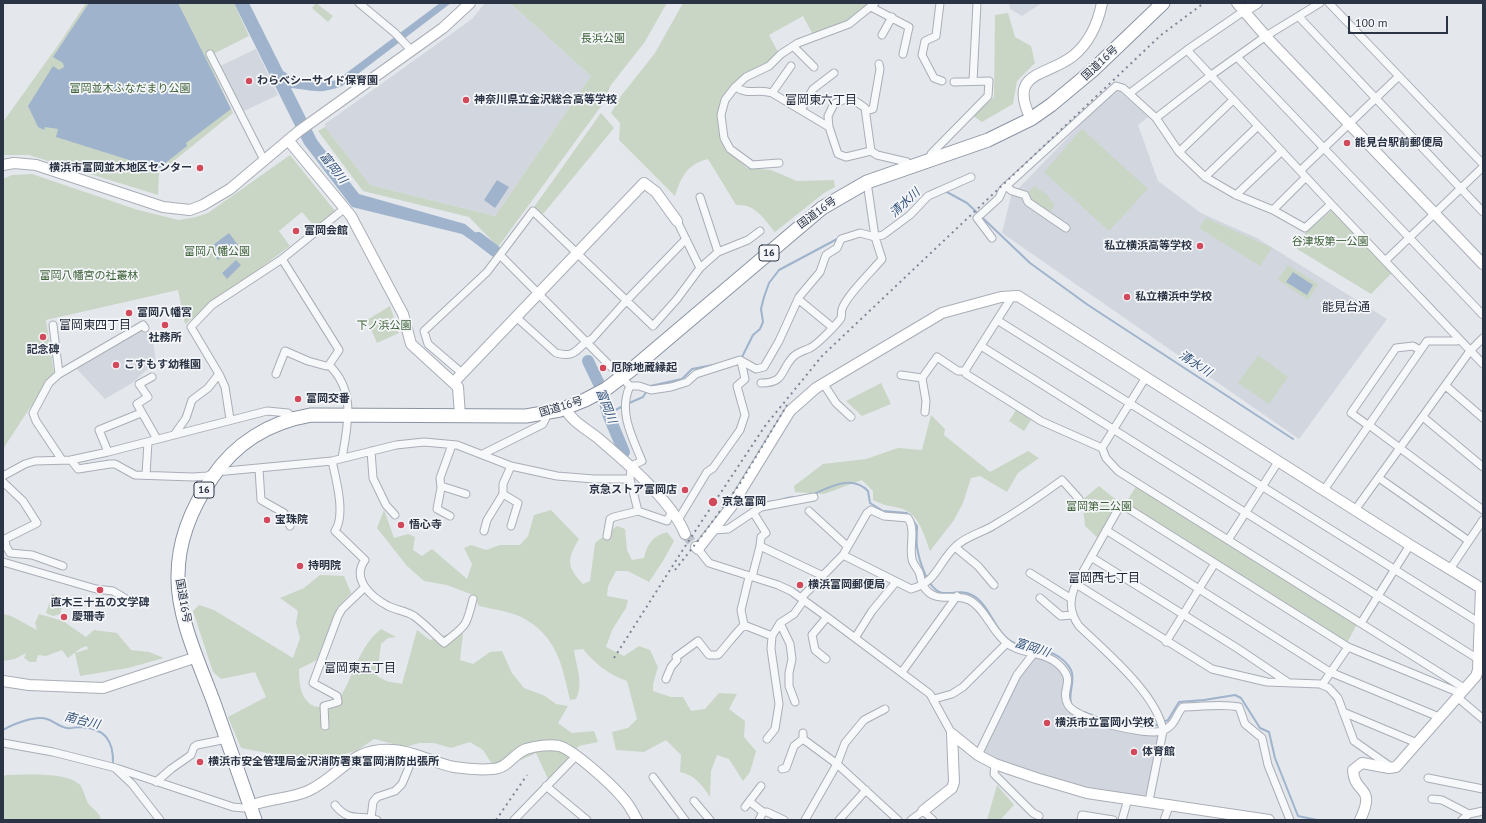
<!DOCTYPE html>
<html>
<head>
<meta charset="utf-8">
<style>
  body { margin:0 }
  #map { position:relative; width:1486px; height:823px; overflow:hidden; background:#e4e7ec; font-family:"PT Sans",sans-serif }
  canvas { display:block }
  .frame { position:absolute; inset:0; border:4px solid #2b3445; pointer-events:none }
  .scale { position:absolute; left:1348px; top:16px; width:100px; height:18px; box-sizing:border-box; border:2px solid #2b3445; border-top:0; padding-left:5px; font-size:12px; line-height:14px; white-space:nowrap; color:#2b3445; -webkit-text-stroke:3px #f4f6f9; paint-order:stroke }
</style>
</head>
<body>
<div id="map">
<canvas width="1486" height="823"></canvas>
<div class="frame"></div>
<div class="scale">100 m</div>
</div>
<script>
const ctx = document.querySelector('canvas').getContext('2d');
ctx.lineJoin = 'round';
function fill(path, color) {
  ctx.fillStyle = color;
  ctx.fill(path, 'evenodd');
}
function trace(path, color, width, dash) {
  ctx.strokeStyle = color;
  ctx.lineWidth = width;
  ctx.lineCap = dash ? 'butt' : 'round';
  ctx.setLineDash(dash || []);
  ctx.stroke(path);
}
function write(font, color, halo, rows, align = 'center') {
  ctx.font = font + ' "PT Sans","Noto Sans JP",sans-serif';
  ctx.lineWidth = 3.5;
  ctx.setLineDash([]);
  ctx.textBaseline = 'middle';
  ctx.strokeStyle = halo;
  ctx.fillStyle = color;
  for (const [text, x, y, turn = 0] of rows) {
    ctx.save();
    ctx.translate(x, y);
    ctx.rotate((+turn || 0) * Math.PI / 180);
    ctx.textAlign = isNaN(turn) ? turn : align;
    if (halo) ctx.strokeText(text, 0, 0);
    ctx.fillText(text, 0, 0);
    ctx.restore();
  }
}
const built = new Path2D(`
  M485,3H510L591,76L495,216L370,185L325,127V124L472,19Z
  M1009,3H1042L1022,16L1010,9Z
  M256,49L278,95L244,111L220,66Z
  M1119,91L1148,117L1138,125L1158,181L1201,213L1257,238L1387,319L1299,439L1002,233L1011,196L1110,94Z
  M142,328L153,341L156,362L132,383L105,399L75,367Z
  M1035,656L1050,661L1065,674L1063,698L1074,714L1073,717L1159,737L1147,795L1145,796L1090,788L1059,780L1005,764L986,753L985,750L1021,676Z`);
const green = new Path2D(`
  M86,3H234L249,36L207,57L233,113L159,173L158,195L29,155H3V122L61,41Z
  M316,3L333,16L328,22L312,8Z
  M510,3H667L644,43L611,85L602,105L498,247L469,217L363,191L318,131L325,127L370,185L495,216L591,76Z
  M683,3H869L849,22L813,35L803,16L769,35L779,54L768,64L745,75L719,115L727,150L747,168L771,170L797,181L834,180L835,187L824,193L775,232C763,218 756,204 736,205L708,159C687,164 681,177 675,196L619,140L620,123L611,113L621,96L655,53Z
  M1008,13L1015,37L1031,46L1035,63L1017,81L1013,104L982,122L973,116L994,97L995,15Z
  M601,113L614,128L543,214L534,207Z
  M1082,129L1148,189L1109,231L1044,172Z
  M290,155L335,211L315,227L302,212L279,231L290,246L185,324L178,290L46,320L55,380L29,409L3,449V179L12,175L32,174L138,210L179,220L196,217L208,213Z
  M1034,186L1046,194L1055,205L1049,214L1031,201L1027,193Z
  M1332,210L1392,273L1371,294L1297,249L1306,232Z
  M1206,218L1272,248L1260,266L1199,228Z
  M1288,265L1318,284L1308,300L1278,280Z
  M390,306L399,333L377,343L367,320Z
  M1258,355L1288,377L1269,404L1238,383Z
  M881,383L891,404L862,416L846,401Z
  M1016,410L1031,420L1024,431L1009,421Z
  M931,415L945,429L944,435L990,472L1028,451L1039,458L1018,473L1007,492L980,476L971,478L963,503L954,520L930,551C924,535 919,513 900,508C890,506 882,505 873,500V491L862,480L824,494L795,492L794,486L823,464L866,459L898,448L922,450Z
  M1137,485L1357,624L1347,643L1125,504Z
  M1099,486L1119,502L1098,538L1085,526L1082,500Z
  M384,510L394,538L408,534L415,537L413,550L422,556L432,549L467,579L472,564L464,548L471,545L486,550L500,545H520L528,536L534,515L551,510L579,539C567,559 566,566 583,584L590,581L595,543L617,526L625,529L627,550L632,560L644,558C647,544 653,536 667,532L674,541L663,561L649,582L628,571H616L608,586L607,596L628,600L626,608L612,630L606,647L624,656L639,646L650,650L658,667L653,684V691L671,697H683L691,711L705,709L719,693L737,694L729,709L745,721L744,737L756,751L750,772L743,781L729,759L717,755L711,771L710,797C702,785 695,775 680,772L681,755L666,740L644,752L616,750L612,732L628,728L637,719L627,681C608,674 595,664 583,649L574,650C576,666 584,683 576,699L570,700C562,665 557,635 521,617C509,611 492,609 479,606L473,595L447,585L424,581L407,566L377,528Z
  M320,575L344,576L351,593L337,608L317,660L299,669C299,682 300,700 314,706C318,708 326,707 330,708C333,704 338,700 341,696C354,674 360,645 381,629L396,637L388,638L381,644L377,676L386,681L402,684L417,630L430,640L448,634L459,625L463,633L460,660L473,664L490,652L502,651L512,673L524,688L545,696L556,704L568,706L558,723L572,733L594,731L598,742L579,746L548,779L536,753L521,760L492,764L483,750L470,742L451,748L434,743H419L406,747L374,739C368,743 361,748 355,751C319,764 277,755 241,748L228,717L266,697L255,672L221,679L213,672L193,611L199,605L214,610L293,658L300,638L296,623L298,611L280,598L304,588Z
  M52,594L65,598L60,614L53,616L46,613Z
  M3,614L11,616L37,630L35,623L39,614L63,621L86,637L94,630L117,633L131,650L149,652L164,658L128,668L80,676L75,653L88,649L87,646L81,648L68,658L62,650L46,656L38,655L36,662H30L24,658L26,653L15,659L3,661Z
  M6,775C23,775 69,771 81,786C84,791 85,798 88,803C92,809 100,812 101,820H3V777Z
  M997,785L1014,805L1000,820H987Z`);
const water = new Path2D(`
  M89,3H178L231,109L186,143L187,146L158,169L56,137L58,129L45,127L44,130L38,127L28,106L53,66L59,70L64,67L63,63L53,57Z
  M234,3H249L283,71C300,83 317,85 337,80L440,3H451L342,86C319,95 313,90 291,88L317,140L359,194L465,224L493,247L488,252L462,234L352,207L304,144Z
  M497,180L509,187L495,208L484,200Z
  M229,233L238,245L218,260L209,248Z
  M236,260L241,265L227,279L222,273Z
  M1293,272L1313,285L1307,295L1286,282Z`);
const stream = new Path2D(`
  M945,191L967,203L1030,263L1088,305L1293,439
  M929,192L938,188
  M741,359L753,335L760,329L763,322L761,309L764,297L769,283L779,270L839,238
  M627,404L643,397L650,386L682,379L692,369L718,364
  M608,414L623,406
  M812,495C829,487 852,474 868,491L870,503L883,511L907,513L917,526C917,533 916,540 917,547C919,560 928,591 943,593C958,594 964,588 978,599C991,610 995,630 1009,640C1028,653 1057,644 1071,670C1076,681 1068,692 1071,703
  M758,505C765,500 770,503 777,501C783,499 788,497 796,497
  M1084,712L1098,718
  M1114,722L1138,727L1158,725
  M1162,723L1168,720L1179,702L1204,700L1235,695L1241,698L1260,728L1269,732L1275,758L1298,816L1317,820
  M3,730C13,724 36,715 47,719C54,721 59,727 67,728C71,729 75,727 79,727C105,728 114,740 113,765`);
const river = new Path2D(`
  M478,238L495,251
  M588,361L601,388L608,414L624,452`);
const secondaryTunnel = new Path2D(`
  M685,534L696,547`);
const street = new Path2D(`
  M359,3L395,33L412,51
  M940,3L936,36L925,41L922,55L934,78L942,81
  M1329,3L1483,164
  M871,7L909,27L903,54
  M1299,17L1483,212
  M882,35L892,17
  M793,46L814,67
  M1187,50L1331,204
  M210,54L264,160
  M1237,57L1483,315
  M973,81L977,3
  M735,87C750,96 756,88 772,93L829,127L828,116L834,104C850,96 852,98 865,108L871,151L877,155L907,162L909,167
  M772,93L791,66
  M1130,93L1187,50L1244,11
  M801,110L813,89L834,73
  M866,111L873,109L880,69L879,64
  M1156,118L1210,76L1266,36L1320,3
  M829,127L838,154L846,157L871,151
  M1179,152L1233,100
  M932,159L931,154L988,96L989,81L954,82
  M779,163L752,165L730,149L724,138L721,115L725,100L735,87L746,77L769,66L781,54L798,43L849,24L875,3
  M1300,171L1399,76
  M1205,177L1258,126
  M1006,186L1012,191L1025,195L1028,202L1066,228
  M1236,195L1282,151
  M700,197L718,252
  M1273,210L1306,177
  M992,238L977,218L999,198L1003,189L1116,86L1123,88L1156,118L1179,152L1205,177L1236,195L1273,210L1305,228L1331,204L1483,364
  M500,255L630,386C618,411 632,437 642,461L631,466L630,479L638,511
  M282,259L339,350L329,365C356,391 348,424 342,458
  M1385,261L1483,167
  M700,268L718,252L748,240L760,231
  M1013,295L966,369V374L1041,421L1102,448L1106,458L1118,471L1464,688
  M798,299L832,327
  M516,317L556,353C578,359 576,346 592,339L627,300L686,239
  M997,320L1480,623
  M53,325L59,374
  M981,346L1478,659
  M276,374L285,351L308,361L326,366L329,365
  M463,374L428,344L424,331L487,272L533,211L653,326L677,299L700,268L677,221
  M901,375L922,378
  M152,377L139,384L148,397L137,404L157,439
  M761,383C785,383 780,371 792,358C797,352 804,351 810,348C817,345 837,324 841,318C842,315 841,312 842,309C847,295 872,271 882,259L875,237L867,182
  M823,383L836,403L851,417
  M630,386H639L651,390L671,387L687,382L696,374L740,360L756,369L764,367L779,341L799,297L820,272L826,255L837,248L841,239L860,233L875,237L883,235L910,215L928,196L971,177
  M1446,386L1483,418
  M925,412L926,401L922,378L937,357L958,371H965
  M1423,417L1483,467
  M230,419L225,387L219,374L191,327L212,305L282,259L345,208
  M1369,425L1483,510
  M1369,426L1351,413L1396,348L1413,346L1420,350
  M174,435L186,418L192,400L208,388L219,374
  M1102,448L1146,377
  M371,451L373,478L386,505L395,515
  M108,452L99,430L141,413
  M483,454L543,424L548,413
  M62,460L36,421L33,413L49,383L59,374L143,325L145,328
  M71,460L78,469L110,464H115L135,475L193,477L207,476L216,472L332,461L396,445L424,442L457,445L511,466L557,476L594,479H630
  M332,461C336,479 346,515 335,531L365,560C351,579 371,597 388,606C396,610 406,611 414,616C425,624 434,634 444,643C466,625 466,628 473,599
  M511,466L503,484V494L518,503L511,526
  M259,469L261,500L284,513L290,526
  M146,475L148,442
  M3,476L25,464L35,461L71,460L108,452L267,411L288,413L293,418
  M1379,478L1469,541
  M3,482L23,501L37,523L5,539L6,546L10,553L32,555L63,566
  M441,486L466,494
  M1324,490L1427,341H1457L1459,339
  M1355,510L1470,351L1483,338
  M809,511L847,546
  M753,512L766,533L761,537L760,546L823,576
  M450,516L437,509L441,488L440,478L452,445
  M678,520L707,472L713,468L740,430L745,415L737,386L745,379L741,361
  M714,530L728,529L761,507L814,497
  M1106,530L1330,672L1439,717
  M484,531L487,520L503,494
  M607,536L610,519L614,517L638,511L667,521L672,511
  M1228,540L1278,462
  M955,547L978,566L994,585
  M698,549L709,563L778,585L791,591L827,617L930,694L952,734
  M843,555L911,589C938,582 938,562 956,546C965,537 980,533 991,527C1015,513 1039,497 1062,480L1079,499
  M1091,557L1237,648L1289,683
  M3,562L96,589L113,591L128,600L146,602
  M1450,569L1483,520
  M1030,573L1070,598
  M749,577L741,610L744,625L772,636
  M752,577L760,546
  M1076,584L1212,669L1267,682L1320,684L1329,688L1338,698L1354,741L1391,767
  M801,598L843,555L867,513L871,510L884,516L908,518C916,530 909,546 912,559C913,564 917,568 919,572C921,577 921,583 924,587C937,607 959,589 975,604C988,615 993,633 1008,644C1022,655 1044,651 1058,664C1078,682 1059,688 1068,705C1077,720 1147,736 1162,731C1177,725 1176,713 1183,707C1202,707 1221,703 1239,707L1245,724L1262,738L1268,765L1290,820
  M1040,598L1061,616L1072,615
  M780,623L790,644L792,659L789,673V686L795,702
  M1361,623L1410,545
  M855,638L872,611L896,582
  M1166,642L1215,563
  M826,659L815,650L812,635L827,617
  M902,672L957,596
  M666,679L671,667L677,660L676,657L698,641L709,655H718C727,645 734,635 744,625
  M1322,685L1348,647
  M1457,697L1483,719
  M934,699L952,694L963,687L1007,643
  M1343,712L1417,743
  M325,726L324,706L338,702L337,696L313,683L338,616L342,609L364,588
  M803,733V739L837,764L898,820
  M767,739L775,729L779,704L771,649L772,636L780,623L794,614L804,600
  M3,743L53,752L116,768L233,807L244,808L250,806
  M978,755L1017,675L1034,653
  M995,764L994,774L1033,813L1039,816
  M116,769L132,784L160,820
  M782,769L786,768L794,746L803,739
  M653,777L685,820
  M1428,778L1483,789
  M156,782L171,769L191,755L194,747L197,745L227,739
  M546,786L587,820
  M1432,799L1442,800L1469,814
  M694,801L710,820
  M1149,801L1163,731C1158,695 1105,651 1079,626C1069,612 1069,599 1076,584L1121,504L1348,647L1460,693
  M750,802L763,812
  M335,805C349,823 360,814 377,820
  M745,807L761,786
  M371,818L373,802L377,797L395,791L402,784L414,755
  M514,820L576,756
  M759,820L763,812H767L784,820
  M805,820L837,764L845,743L864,720L885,709
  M839,820L866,790
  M911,820L923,811L933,820
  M1081,820L1082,815L1113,820
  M1122,820L1128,799
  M1164,820L1170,804
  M1462,820L1469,814L1483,811`);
const secondary = new Path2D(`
  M1237,3L1270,41L1483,264
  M1244,11L1257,3
  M1031,119C1007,71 1046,77 1073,56C1089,43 1098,23 1102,3
  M288,140L351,216L403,314L411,344L458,387L460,416
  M3,165L14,163L36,165L163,207L190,210L203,205L230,189L299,131L443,28L470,3
  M454,382L644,183L656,192L677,221
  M565,408C572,422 587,429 599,439C626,462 672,501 685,534
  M696,547L698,549L731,507L790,411L816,388L942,313L1001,297L1018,296L1410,545L1481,588L1478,670L1476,676L1396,767L1389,768L1362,763L1353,770C1354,795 1377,785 1360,820
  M3,681L29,685L103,688L197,657
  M952,734L978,755L995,764L1036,778L1087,793L1269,820
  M250,806C269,798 290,799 308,791C342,775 350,747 393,750C414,751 433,763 454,767C467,769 480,770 493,769C508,768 513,754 526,749C535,746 550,744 559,746C574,750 612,785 622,797C629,804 633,812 637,820
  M923,811L952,788L954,782L952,734`);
const highway = new Path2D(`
  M255,820C241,781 228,742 214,703C200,665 177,617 178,576C178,540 192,507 212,478C235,443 270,422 311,415L526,416L560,410L585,400L606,389L631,370L822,208L867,182L988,140L1031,119L1051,105L1093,70L1163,3`);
const rail = new Path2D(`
  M675,570L704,533L739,485L787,405
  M614,658L684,548L765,426L822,356L1161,35L1204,3
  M496,820L527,775`);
const markers = [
  [249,81,4,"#d1495b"],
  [466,100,4,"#d1495b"],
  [1347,143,4,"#d1495b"],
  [200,168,4,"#d1495b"],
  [296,231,4,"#d1495b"],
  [1200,246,4,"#d1495b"],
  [1127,297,4,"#d1495b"],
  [129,313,4,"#d1495b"],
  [165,325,4,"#d1495b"],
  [43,337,4,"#d1495b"],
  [116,365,4,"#d1495b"],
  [603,368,4,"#d1495b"],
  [298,399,4,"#d1495b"],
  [685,490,4,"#d1495b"],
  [713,502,5,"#d1495b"],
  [267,520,4,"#d1495b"],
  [401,525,4,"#d1495b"],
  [300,566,4,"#d1495b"],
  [800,585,4,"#d1495b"],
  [100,590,4,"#d1495b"],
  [64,617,4,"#d1495b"],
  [1047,723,4,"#d1495b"],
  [1134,752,4,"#d1495b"],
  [200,762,4,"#d1495b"]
];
const shields = [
  [769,253,20],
  [204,490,20]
];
const shieldNames = [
  ["16",769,253],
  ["16",204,490]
];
const parkNames = [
  ["長浜公園",603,39],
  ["富岡並木ふなだまり公園",130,89],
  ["谷津坂第一公園",1330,242],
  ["富岡八幡公園",217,252],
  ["富岡八幡宮の社叢林",89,276],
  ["下ノ浜公園",384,326],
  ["富岡第二公園",1099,507]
];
const streetNames = [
  ["国道16号",1100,63,-43],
  ["国道16号",817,213,-36],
  ["国道16号",561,407,-17],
  ["国道16号",183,601,80]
];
const poiNames = [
  ["わらべシーサイド保育園",257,81],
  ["神奈川県立金沢総合高等学校",474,100],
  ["能見台駅前郵便局",1355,143],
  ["横浜市富岡並木地区センター",192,168,"right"],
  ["富岡会館",304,231],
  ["私立横浜高等学校",1192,246,"right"],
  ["私立横浜中学校",1135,297],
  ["富岡八幡宮",137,313],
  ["社務所",165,338,"center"],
  ["記念碑",43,350,"center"],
  ["こすもす幼稚園",124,365],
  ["厄除地蔵縁起",611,368],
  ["富岡交番",306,399],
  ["京急ストア富岡店",677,490,"right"],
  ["京急富岡",722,502],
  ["宝珠院",275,520],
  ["悟心寺",409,525],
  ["持明院",308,566],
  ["横浜富岡郵便局",808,585],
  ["直木三十五の文学碑",100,603,"center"],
  ["慶珊寺",72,617],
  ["横浜市立富岡小学校",1055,723],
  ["体育館",1142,752],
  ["横浜市安全管理局金沢消防署東富岡消防出張所",208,762]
];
const neighbourhoodNames = [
  ["富岡東六丁目",821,101],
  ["能見台通",1346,308],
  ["富岡東四丁目",95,326],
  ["富岡西七丁目",1104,579],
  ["富岡東五丁目",360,669]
];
const waterNames = [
  ["富岡川",333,168,52],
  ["清水川",905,203,-43],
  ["清水川",1195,364,33],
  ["富岡川",606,406,69],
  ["富岡川",1032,648,18],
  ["南台川",82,721,14]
];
fill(built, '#d2d6de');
fill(green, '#c9d6c5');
fill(water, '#9fb4cc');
trace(stream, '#9fb4cc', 2);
trace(river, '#9fb4cc', 12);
trace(secondaryTunnel, '#bfc3cb', 10, [10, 5]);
trace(street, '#a9aeb7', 9);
trace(secondary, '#a9aeb7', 12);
trace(highway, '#8b94a3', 15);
trace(street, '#f7f8fa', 7);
trace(secondary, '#fff', 10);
trace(highway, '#fff', 13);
trace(rail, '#7d8696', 2, [2, 4]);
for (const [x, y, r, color] of markers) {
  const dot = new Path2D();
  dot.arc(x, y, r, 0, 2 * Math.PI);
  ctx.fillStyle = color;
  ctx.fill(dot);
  trace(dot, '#f4f6f9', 1.5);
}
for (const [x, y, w] of shields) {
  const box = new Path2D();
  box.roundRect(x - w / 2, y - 8, w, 16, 3);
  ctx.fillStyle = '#f4f6f9';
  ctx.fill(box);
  trace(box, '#2b3445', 1);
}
write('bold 10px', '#2b3445', null, shieldNames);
write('11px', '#3f6138', '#f4f6f9', parkNames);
write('11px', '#2b3445', '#f4f6f9', streetNames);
write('bold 11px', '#2b3445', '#f4f6f9', poiNames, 'left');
write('12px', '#1d2536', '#f4f6f9', neighbourhoodNames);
write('italic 12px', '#34527a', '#f4f6f9', waterNames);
</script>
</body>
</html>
